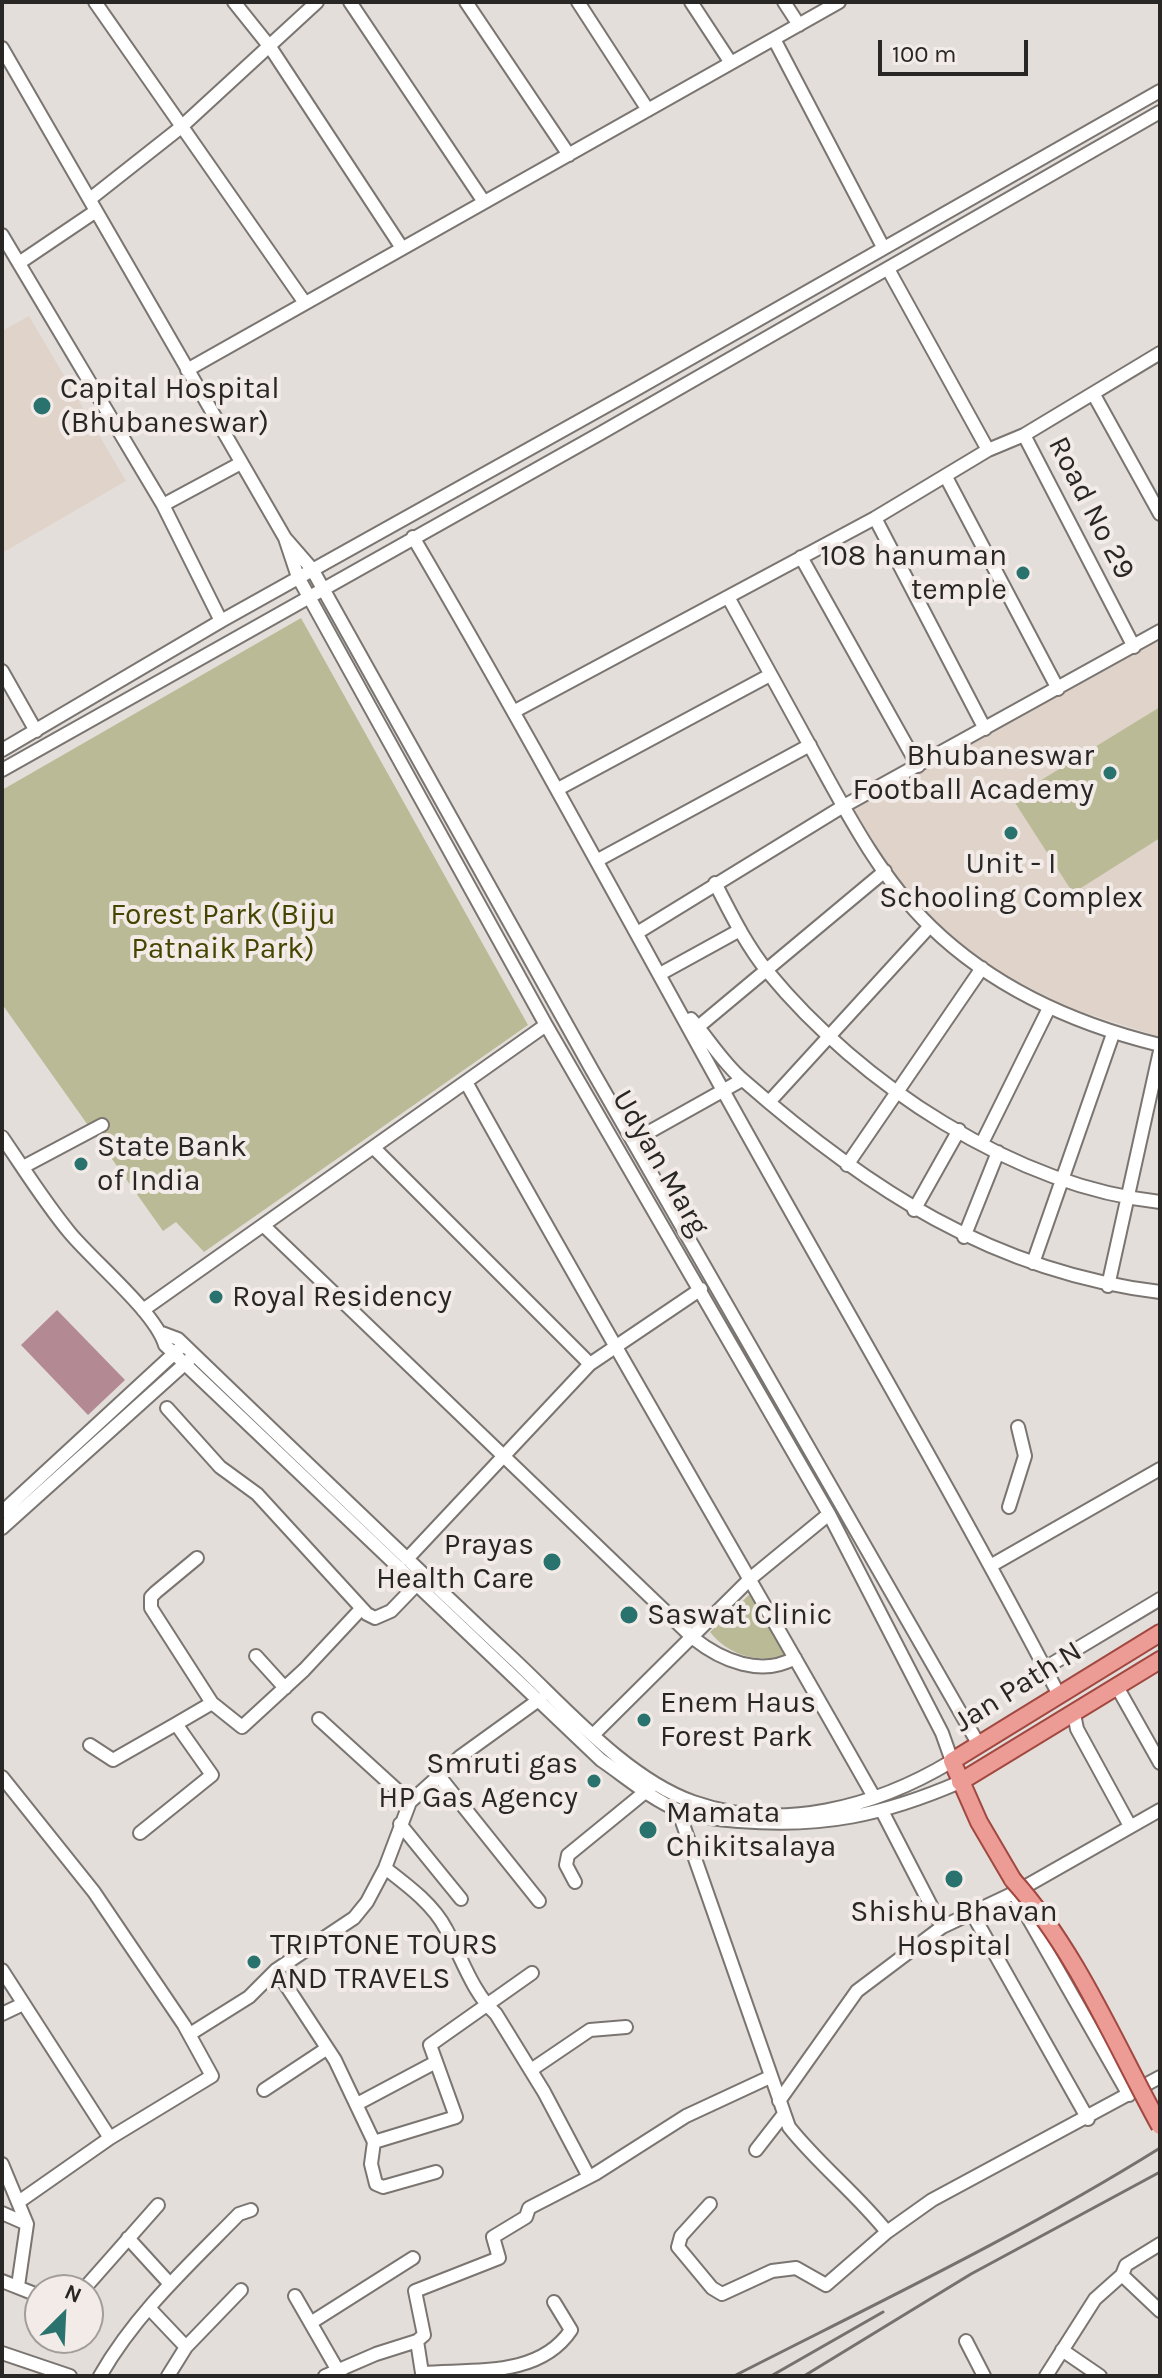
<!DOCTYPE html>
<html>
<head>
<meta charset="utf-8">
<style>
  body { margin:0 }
  #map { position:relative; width:1162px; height:2378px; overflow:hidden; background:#e4deda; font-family:Karla,sans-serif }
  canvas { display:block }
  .frame { position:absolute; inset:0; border:4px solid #292725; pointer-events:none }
  .north { position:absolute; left:24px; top:2274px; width:80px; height:80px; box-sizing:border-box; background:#f2ebe7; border:2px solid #a29d99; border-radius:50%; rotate:24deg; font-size:22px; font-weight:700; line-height:32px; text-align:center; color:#292725 }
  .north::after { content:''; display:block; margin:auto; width:28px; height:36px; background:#29726e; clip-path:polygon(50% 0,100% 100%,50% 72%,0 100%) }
  .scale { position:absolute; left:878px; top:40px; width:150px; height:36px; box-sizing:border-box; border:4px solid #292725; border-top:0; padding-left:10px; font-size:24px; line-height:28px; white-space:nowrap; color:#292725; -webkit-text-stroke:6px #f2ebe7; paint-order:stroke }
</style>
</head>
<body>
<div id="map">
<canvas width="1162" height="2378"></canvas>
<div class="frame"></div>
<div class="north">N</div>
<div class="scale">100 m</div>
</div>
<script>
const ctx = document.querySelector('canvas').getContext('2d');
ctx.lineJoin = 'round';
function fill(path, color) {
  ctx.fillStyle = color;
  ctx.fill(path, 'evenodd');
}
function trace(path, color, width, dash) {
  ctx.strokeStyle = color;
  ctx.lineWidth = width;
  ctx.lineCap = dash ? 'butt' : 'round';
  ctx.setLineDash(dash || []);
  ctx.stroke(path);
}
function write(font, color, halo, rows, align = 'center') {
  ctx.font = font + ' Karla,sans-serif';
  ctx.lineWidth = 8;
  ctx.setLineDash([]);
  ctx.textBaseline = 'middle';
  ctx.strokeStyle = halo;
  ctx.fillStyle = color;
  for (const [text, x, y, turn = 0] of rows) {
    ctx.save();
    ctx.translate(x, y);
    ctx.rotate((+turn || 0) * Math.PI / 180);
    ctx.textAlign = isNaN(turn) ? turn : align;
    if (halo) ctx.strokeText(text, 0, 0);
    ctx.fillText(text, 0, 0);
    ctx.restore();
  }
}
const built = new Path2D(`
  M29,316L126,481L2,553V331Z
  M1160,640V1037L1070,1008L990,968L925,912L893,876L848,811Z`);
const green = new Path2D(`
  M301,618L528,1025L204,1252L176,1222L163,1231L2,1004V790Z
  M1160,707V838L1073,893L1012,798Z
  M750,1594L786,1655C758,1664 728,1655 710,1632Z`);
const water = new Path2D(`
  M57,1310L125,1380L88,1415L21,1345Z`);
const minor = new Path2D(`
  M95,2L305,303
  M234,2L270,47L402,248
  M350,2L484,202
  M466,2L569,155
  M578,2L648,110
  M691,2L731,63
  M784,2L799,25
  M774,39L883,247
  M2,48L285,538L312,569L592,1070L979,1745
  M90,199L180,128L317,2
  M2,235L163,505L221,621
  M19,263L96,211
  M888,269L988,450
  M187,370L839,2
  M1094,395L1160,514
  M1024,435L1134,647
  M946,477L1058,689
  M163,505L241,463
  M875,518L985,729
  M413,537C521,721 622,908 725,1094C836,1294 952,1490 1058,1693
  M801,557L918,766
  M728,597C755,647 783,696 810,746C844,808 879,877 931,927C995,989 1074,1024 1160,1045
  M2,671L36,731
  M515,711L875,518L988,450L1024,435L1160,353
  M2,750L221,621L633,391L1160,91
  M2,770L601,433L1160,112
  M558,789L770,675
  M598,860L810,745
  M715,883C731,914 746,945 768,972C860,1084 1014,1186 1160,1202
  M637,933L842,807L1160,631
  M660,974L740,930
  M691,1019C709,1039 722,1062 743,1080C866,1188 993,1272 1160,1292
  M698,1027L885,871
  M466,1082C599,1322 739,1558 874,1797
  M770,1101L930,926
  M2,1137C24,1169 45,1203 70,1233C95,1263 155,1312 165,1345L601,1760C626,1777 651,1799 678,1810C697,1818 719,1819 739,1821C822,1828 884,1815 960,1782
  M633,1141L742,1080
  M982,1143L1049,1008
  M375,1149L590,1364
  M847,1165L982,968
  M23,1167L102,1125
  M914,1210L959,1130
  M263,1225L693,1638C722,1661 761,1677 795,1658
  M964,1237L998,1152
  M1033,1263L1113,1034
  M1108,1286L1160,1051
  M143,1310L546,1025
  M162,1333L178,1339C288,1445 398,1551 510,1656C562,1704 625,1778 693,1802C780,1833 876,1807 952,1761L942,1733L829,1514L546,1025L298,577L285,538
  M167,1408L220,1467L257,1494L367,1614L375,1618L391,1611L418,1583
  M1009,1507L1025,1456L1018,1427
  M2,1512L179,1349
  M2,1528L189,1360
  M197,1558L156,1592L151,1597V1608L212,1703L242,1727L304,1670L361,1609
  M407,1559L590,1364L701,1289
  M992,1565L1160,1469
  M256,1656L285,1688
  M1045,1668L1160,1599
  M1116,1685L1160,1763
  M1074,1714L1077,1729L1130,1826
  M319,1719L410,1802
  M594,1734L751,1578L829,1514
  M90,1745L113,1760L176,1724
  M439,1776L539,1901
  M2,1777L94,1892L184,2025L212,2076L110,2138
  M678,1810L789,2127C819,2165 857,2194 887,2232L932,2200L1160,2077
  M882,1811L942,1927
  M400,1824L461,1899
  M140,1833L212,1775L176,1724L212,1703
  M385,1868C407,1885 433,1904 446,1929C462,1958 472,1992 496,2014L544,2092L589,2177
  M575,1882L566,1865L568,1855L650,1788
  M1014,1893L1129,2095
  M973,1915L1088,2119
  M2,1970L110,2138L20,2201
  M276,1970L335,2060L374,2142L456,2117L430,2045L532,1973
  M2,2014L23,2004
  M190,2034L249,1997L276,1970L354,1918L367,1902L385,1868L410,1802L461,1756L540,1699
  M531,2070L590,2030L626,2027
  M264,2090L326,2049
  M779,2101L857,1991L942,1927L1014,1893L1160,1810
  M357,2104L436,2062
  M374,2142L371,2164L376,2184L383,2187L436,2172
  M756,2150L784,2114
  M2,2164L27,2224L2,2213
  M710,2204L681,2236L678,2247L712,2288L722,2294L772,2271L796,2268L826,2285L887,2232
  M128,2238L170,2284
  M1160,2244L1126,2265L1122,2275L1160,2311
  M2,2281L40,2296
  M18,2286L27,2224
  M83,2290L158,2205
  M295,2296L341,2376
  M149,2308L186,2347
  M312,2322L413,2258
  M417,2341L422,2373C473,2369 539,2378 571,2330L554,2302
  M966,2341L984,2376
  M1062,2350L1100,2376
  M2,2353L70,2376
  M100,2376C136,2313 189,2265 239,2214L251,2210
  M168,2376L186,2347L241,2290
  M325,2376L376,2354L417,2341L424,2335L415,2291L499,2258L493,2237L526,2217L529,2208L595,2174L686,2116L770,2077
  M1046,2376L1095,2299L1122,2275`);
const major = new Path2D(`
  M960,1782L1160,1660
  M1013,1880L979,1822L952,1761L1160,1633`);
const rail = new Path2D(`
  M734,2376C877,2303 1024,2233 1160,2148
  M771,2376L883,2312
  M804,2376L971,2274L1160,2172`);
const majorBridge = new Path2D(`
  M1013,1880C1076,1950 1115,2044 1160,2126`);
const markers = [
  [42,406,10,"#29726e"],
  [1023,573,8,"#29726e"],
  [1110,773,8,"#29726e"],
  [1011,833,8,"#29726e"],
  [81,1164,8,"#29726e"],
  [216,1297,8,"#29726e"],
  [552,1562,10,"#29726e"],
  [629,1615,10,"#29726e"],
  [644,1720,8,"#29726e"],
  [594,1781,8,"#29726e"],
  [648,1830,10,"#29726e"],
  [954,1879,10,"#29726e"],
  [254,1962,8,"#29726e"]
];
const poiNames = [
  ["Capital Hospital",60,389],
  ["(Bhubaneswar)",60,423],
  ["108 hanuman",1007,556,"right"],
  ["temple",1007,590,"right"],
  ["Bhubaneswar",1094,756,"right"],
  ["Football Academy",1094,790,"right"],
  ["Unit - I",1011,864,"center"],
  ["Schooling Complex",1011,898,"center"],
  ["State Bank",97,1147],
  ["of India",97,1181],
  ["Royal Residency",232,1297],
  ["Prayas",534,1545,"right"],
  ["Health Care",534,1579,"right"],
  ["Saswat Clinic",647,1615],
  ["Enem Haus",660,1703],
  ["Forest Park",660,1737],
  ["Smruti gas",578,1764,"right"],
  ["HP Gas Agency",578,1798,"right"],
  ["Mamata",666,1813],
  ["Chikitsalaya",666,1847],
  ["Shishu Bhavan",954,1912,"center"],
  ["Hospital",954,1946,"center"],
  ["TRIPTONE TOURS",270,1945],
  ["AND TRAVELS",270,1979]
];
const streetNames = [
  ["Road No 29",1091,508,63],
  ["Udyan Marg",660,1163,60],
  ["Jan Path N",1018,1687,-32]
];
const parkNames = [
  ["Forest Park (Biju",223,915],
  ["Patnaik Park)",223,949]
];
fill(built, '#e0d3ca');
fill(green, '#babb96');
fill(water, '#b38994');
trace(minor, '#7a7571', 16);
trace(major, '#a14840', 20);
trace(minor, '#fff', 12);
trace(major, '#ed9b95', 16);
trace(rail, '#75716e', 3);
trace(majorBridge, '#a14840', 20, []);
trace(majorBridge, '#ed9b95', 16);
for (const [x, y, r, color] of markers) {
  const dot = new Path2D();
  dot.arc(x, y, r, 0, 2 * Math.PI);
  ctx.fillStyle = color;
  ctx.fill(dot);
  trace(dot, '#f2ebe7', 3);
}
write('30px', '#292725', '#f2ebe7', poiNames, 'left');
write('30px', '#292725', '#f2ebe7', streetNames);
write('30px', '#464500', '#f2ebe7', parkNames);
</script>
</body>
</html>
